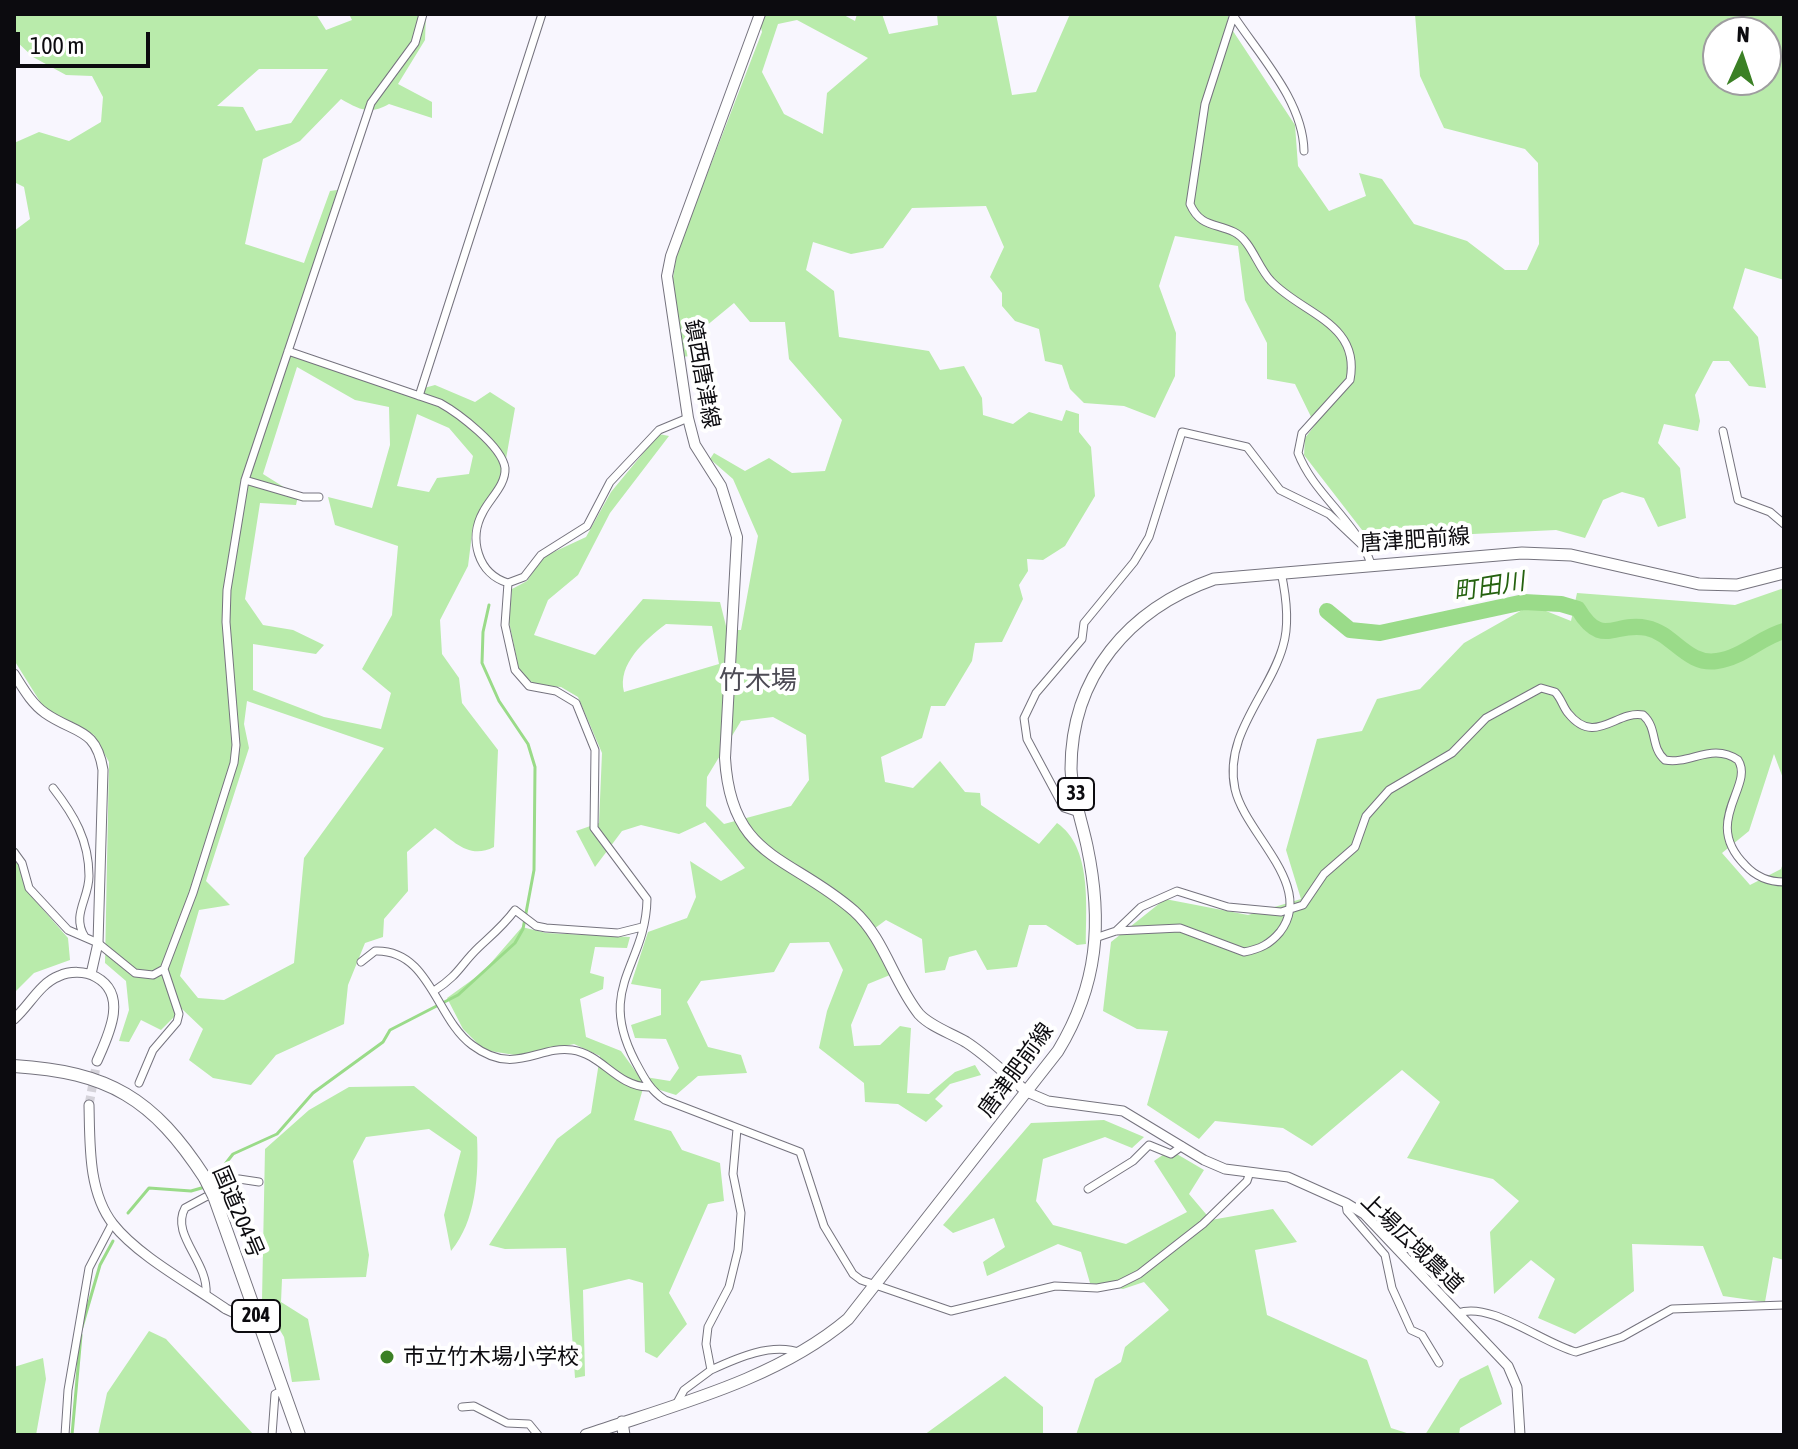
<!DOCTYPE html>
<html>
<head>
<meta charset="utf-8">
<style>
  body { margin:0 }
  #map { position:relative; width:1798px; height:1449px; overflow:hidden; background:#f8f6fe; font-family:"Asap Condensed",sans-serif }
  canvas { display:block }
  .frame { position:absolute; inset:0; border:16px solid #0c0b0f; pointer-events:none }
  .north { position:absolute; left:1702px; top:16px; width:80px; height:80px; box-sizing:border-box; background:#fff; border:2px solid #9e9d9f; border-radius:50%; rotate:3deg; font-size:22px; font-weight:700; line-height:32px; text-align:center; color:#0c0b0f }
  .north::after { content:''; display:block; margin:auto; width:28px; height:36px; background:#3b8025; clip-path:polygon(50% 0,100% 100%,50% 72%,0 100%) }
  .scale { position:absolute; left:16px; top:32px; width:134px; height:36px; box-sizing:border-box; border:4px solid #0c0b0f; border-top:0; padding-left:10px; font-size:24px; line-height:28px; white-space:nowrap; color:#0c0b0f; -webkit-text-stroke:6px #fff; paint-order:stroke }
</style>
</head>
<body>
<div id="map">
<canvas width="1798" height="1449"></canvas>
<div class="frame"></div>
<div class="north">N</div>
<div class="scale">100 m</div>
</div>
<script>
const ctx = document.querySelector('canvas').getContext('2d');
ctx.lineJoin = 'round';
function fill(path, color) {
  ctx.fillStyle = color;
  ctx.fill(path, 'evenodd');
}
function trace(path, color, width, dash) {
  ctx.strokeStyle = color;
  ctx.lineWidth = width;
  ctx.lineCap = dash ? 'butt' : 'round';
  ctx.setLineDash(dash || []);
  ctx.stroke(path);
}
function write(font, color, halo, rows, align = 'center') {
  ctx.font = font + ' "Asap Condensed","Noto Sans JP",sans-serif';
  ctx.lineWidth = 8;
  ctx.setLineDash([]);
  ctx.textBaseline = 'middle';
  ctx.strokeStyle = halo;
  ctx.fillStyle = color;
  for (const [text, x, y, turn = 0] of rows) {
    ctx.save();
    ctx.translate(x, y);
    ctx.rotate((+turn || 0) * Math.PI / 180);
    ctx.textAlign = isNaN(turn) ? turn : align;
    if (halo) ctx.strokeText(text, 0, 0);
    ctx.fillText(text, 0, 0);
    ctx.restore();
  }
}
const green = new Path2D(`
  M14,14H316L326,30L352,20L349,14H426L425,40L398,84L432,102V118L389,104C370,115 360,110 341,99L300,141L263,159L245,244L304,263L330,191L337,190L333,225L286,349L406,393L435,385L475,402L490,392L515,408L501,487L473,526L468,566L440,620L442,654L459,678L462,703L498,750L494,847C469,860 454,841 435,828L407,852L408,891L384,919L383,937L365,943L348,985L344,1024L276,1055L251,1085L213,1078L189,1060L203,1029L182,1009L161,1030L141,1020L129,1042L119,1041L129,1010L126,981L105,963L109,762L94,735L44,708L14,660V231L30,219L24,187L14,182V143L39,132L69,141L101,122L103,97L92,76L66,75L33,57L14,39ZM259,69H328L291,123L256,131L243,107L217,106ZM297,367L355,400L389,407L390,445L372,508L328,497L335,525L398,546L392,615L362,669L391,693L381,729L324,717L253,690V644L316,654L324,645L293,630L263,625L245,599L260,503L296,505L298,496L263,474ZM417,414L449,428L473,456L469,474L437,478L429,492L397,486ZM247,701L384,748L304,858L294,963L224,1000L198,998L180,976L199,910L230,905L206,881L249,748L244,724Z
  M758,14H842L855,21L857,14H882L889,34L938,25L937,14H996L1012,95L1036,92L1070,14H1229L1227,22L1295,125L1298,166L1329,211L1366,196L1359,173L1382,179L1414,224L1467,241L1505,270H1527L1539,244L1538,163L1525,149L1444,128L1420,76L1415,14H1784V280L1745,268L1733,308L1758,337L1766,388L1749,386L1729,361H1713L1695,395L1700,421L1698,431L1664,424L1658,443L1680,468L1686,518L1658,527L1644,498L1622,492L1603,500L1585,538L1556,530L1369,539L1304,455L1305,438L1315,425L1295,384L1267,379V343L1245,300L1238,246L1175,236L1159,286L1176,333L1175,376L1155,418L1124,406L1084,403L1070,389L1062,365L1045,361L1039,329L1015,321L1002,306V293L990,277L1004,247L986,206L912,208L883,248L851,254L813,242L806,270L834,291L839,337L929,351L940,370L964,366L982,398L983,415L1013,424L1029,412L1062,421L1066,410L1079,414V432L1091,447L1095,496L1065,546L1043,560L1027,559L1028,571L1019,585L1023,599L1002,642L975,643L972,661L945,706H931L922,738L881,757L885,782L913,788L940,761L965,792L980,793L981,805L1039,844L1057,823C1092,847 1086,905 1086,944L1077,945L1046,925H1029L1017,967L987,970L976,950L949,957L945,970L925,973L922,939L886,920L871,931L890,975L868,984L851,1025L854,1046L880,1045L900,1026L911,1028L907,1093L929,1094L955,1072L975,1065L981,1075L950,1084L935,1099L943,1106L926,1122L898,1104L865,1102L864,1083L819,1048L827,1011L843,970L829,942L790,943L774,972L701,981L687,1002L708,1047L741,1055L747,1073L698,1076L676,1095L644,1085L634,1120L671,1131L682,1150L720,1163L724,1201L708,1204L669,1293L687,1324L657,1358L645,1352L643,1283L629,1279L583,1290L585,1376L575,1378L566,1248L505,1249L489,1245L557,1139L591,1113L600,1056L574,1044L521,1056L484,1050L463,1029L447,998L483,972L522,927L546,933L630,937L627,948L595,947L590,973L604,977L603,989L580,999L586,1037L621,1051L639,1076L670,1081L679,1068L666,1039L635,1038L631,1025L661,1015V989L631,984L648,932L687,918L696,897L690,861L721,881L745,868L705,822L679,834L641,825L622,831L595,867L576,831L599,823L602,753L578,697L561,687L536,685L520,674L509,622L512,589L527,581L543,557L586,537L611,492L659,434L669,436L610,513L578,575L548,600L534,635L595,655L643,599L720,602L727,630H741L758,536L733,479L710,459L714,453L745,471L769,458L792,473L825,471L842,420L789,359L785,322H750L734,303L694,336L691,356L681,357L672,285L677,252L762,32ZM797,20L868,58L827,93L823,134L784,114L762,72L778,24ZM1718,32H1766V80H1718ZM666,624L712,626L719,664L624,692C617,664 645,640 666,624ZM773,717L806,735L809,780L791,806L724,824L706,806L707,777L741,721Z
  M1784,588V781L1774,754L1749,831L1722,853L1750,885L1781,869L1784,860V1260L1773,1257L1765,1302L1723,1296L1703,1246L1632,1244L1634,1291L1575,1334L1538,1318L1555,1279L1531,1260L1494,1294L1490,1232L1519,1201L1493,1179L1407,1158L1440,1102L1402,1070L1312,1146L1283,1128L1215,1121L1199,1139L1147,1105L1168,1031L1137,1029L1103,1011L1111,942L1165,899L1248,915L1301,899L1286,850L1317,739L1362,731L1377,699L1420,689L1464,643L1531,605L1571,621L1577,593L1735,605Z
  M14,848L18,849L25,889L68,938L70,960L34,973L14,993Z
  M414,1086L477,1137C479,1175 476,1221 451,1251L444,1215L461,1151L429,1129L366,1137L353,1161L369,1255L366,1277L282,1279L281,1302L308,1319L320,1380L292,1382L284,1337L262,1300L265,1149L309,1110L349,1087Z
  M1104,1120L1144,1137L1132,1148L1105,1137L1043,1159L1036,1201L1053,1225L1126,1244L1187,1212L1154,1161L1170,1150L1204,1170L1189,1194L1211,1220L1273,1209L1297,1242L1255,1250L1267,1315L1367,1360L1391,1428L1413,1435H1076L1095,1379L1121,1362L1125,1347L1169,1310L1144,1282L1123,1289L1090,1283L1081,1252L1058,1244L987,1276L983,1262L1005,1247L994,1218L953,1233L943,1225L1031,1123Z
  M149,1331L166,1339L254,1435H98L107,1393Z
  M43,1358L46,1379L36,1435H14V1367Z
  M1488,1365L1502,1404L1460,1428L1459,1435H1425L1460,1379Z
  M1005,1376L1043,1407V1435H924Z`);
const stream = new Path2D(`
  M211,1182L233,1154L277,1134L313,1093L383,1042L390,1030L458,995L515,943L523,929L534,870L535,767L528,744L499,701L482,663L483,632L489,605
  M128,1213L149,1188L191,1191L205,1187
  M82,1327L100,1265L113,1241
  M72,1435L81,1335`);
const river = new Path2D(`
  M1327,611L1350,630L1380,633L1524,602L1561,604L1578,609C1602,649 1614,621 1647,628C1673,633 1687,666 1717,661C1742,658 1761,637 1784,631`);
const tertiaryTunnel = new Path2D(`
  M89,1105L97,1061`);
const minor = new Path2D(`
  M1234,14L1205,104L1190,204C1200,227 1215,223 1234,232C1251,240 1258,268 1271,281C1302,314 1361,323 1350,380L1302,433L1298,453C1314,495 1356,520 1371,564
  M1233,15C1260,56 1303,101 1304,151
  M288,351L440,403C458,413 502,446 505,468C506,485 490,498 483,512C468,539 478,574 508,583L524,577L541,555L587,526L610,482L659,430L688,418
  M419,396L542,14
  M1723,431L1738,500L1770,512L1784,524
  M245,480L303,497H319
  M508,583L505,625L515,670L529,686L556,691L576,703L595,750L594,828L647,899C646,966 596,986 635,1061C644,1078 650,1090 665,1100L800,1152L824,1226L853,1274L861,1280L951,1311L1055,1286L1097,1288L1119,1284L1139,1274L1203,1224L1247,1181L1250,1172
  M53,788C74,815 89,840 89,876C89,899 71,915 85,937
  M1079,813L1064,808L1027,739L1024,718L1036,693L1082,639L1084,623L1134,562L1149,537L1182,432L1247,447L1280,490L1329,514L1366,549
  M14,852L22,863L29,888L68,930L98,943L135,973L153,975L164,969L193,893L234,763L236,745L226,622L227,590L245,480L371,103L415,43L423,14
  M1116,931L1141,907L1177,891L1228,907L1281,912L1303,905L1324,874L1355,847L1366,816L1389,790L1452,753L1486,718L1541,688L1555,692C1561,698 1563,707 1568,713C1595,747 1616,710 1643,715C1658,728 1650,747 1665,760C1690,765 1712,742 1738,760C1755,786 1701,821 1745,865C1756,877 1768,882 1784,882
  M1095,938L1116,931L1180,928L1244,952C1260,949 1270,944 1280,932C1316,886 1245,834 1235,789C1223,735 1270,693 1283,646C1290,623 1286,595 1281,572
  M361,962L375,951C430,949 436,1019 472,1045C515,1077 538,1045 572,1050C602,1054 616,1086 648,1087
  M434,991C460,974 460,965 479,947C493,934 504,925 515,910L536,926L546,928L618,933L642,927
  M139,1083L153,1050L177,1022L179,1014L164,969
  M1088,1189L1133,1161L1149,1145L1171,1154L1182,1146
  M1346,1203L1347,1211L1385,1255L1392,1288L1411,1330L1422,1335L1439,1363
  M206,1294C209,1262 170,1235 185,1208L239,1179L259,1182
  M1458,1313C1491,1301 1542,1343 1576,1352L1622,1337L1672,1309L1784,1305
  M711,1370C737,1358 772,1342 801,1353
  M677,1403L684,1390L711,1370L706,1344L708,1327L729,1287L738,1250L741,1213L733,1174L737,1129
  M462,1407L474,1406L507,1423L529,1424L538,1435
  M65,1435L68,1390L89,1268L112,1224
  M272,1435L275,1394L284,1390`);
const tertiary = new Path2D(`
  M14,674C23,688 31,703 45,713C75,734 96,727 103,770L98,943L91,974
  M14,1019C29,1006 40,983 59,976C70,971 85,971 96,977C129,995 108,1036 97,1061
  M1027,1092L1048,1101L1123,1111L1204,1160L1225,1169L1288,1177L1346,1203L1364,1214L1508,1366L1517,1387L1520,1435
  M89,1105C90,1144 88,1192 113,1224C138,1256 192,1285 226,1309L241,1316L256,1317`);
const secondary = new Path2D(`
  M760,14L671,256L667,276L688,418L695,445L721,486L737,537L725,758C731,860 790,855 854,911C884,938 894,983 919,1014C931,1027 951,1033 966,1042C988,1056 1007,1076 1027,1092`);
const primary = new Path2D(`
  M622,1422L624,1435
  M586,1435C674,1405 776,1380 848,1319L1058,1051C1098,985 1103,922 1087,846C1082,822 1072,794 1071,769C1071,676 1129,609 1214,579L1522,553L1571,555L1699,584L1737,585L1784,573`);
const trunk = new Path2D(`
  M14,1066C109,1072 153,1098 205,1178
  M214,1196L299,1435`);
const trunkBridge = new Path2D(`
  M205,1178L214,1196`);
const markers = [
  [387,1357,8,"#3b8025"]
];
const shields = [
  [1076,794,36],
  [256,1316,48]
];
const shieldNames = [
  ["33",1076,794],
  ["204",256,1316]
];
const streetNames = [
  ["鎮西唐津線",702,374,80],
  ["唐津肥前線",1415,540,-4],
  ["唐津肥前線",1016,1070,-54],
  ["国道204号",238,1212,67],
  ["上場広域農道",1412,1243,44]
];
const poiNames = [
  ["市立竹木場小学校",403,1357]
];
const waterNames = [
  ["町田川",1489,587,-9]
];
const quarterNames = [
  ["竹木場",758,681]
];
fill(green, '#b9ebab');
trace(stream, '#9adb89', 3);
trace(river, '#9adb89', 16);
trace(tertiaryTunnel, '#d5d3da', 9, [9, 4.5]);
trace(minor, '#75737e', 9);
trace(tertiary, '#75737e', 11);
trace(secondary, '#75737e', 12);
trace(primary, '#75737e', 13);
trace(trunk, '#75737e', 14);
trace(minor, '#fff', 7);
trace(tertiary, '#fff', 9);
trace(secondary, '#fff', 10);
trace(primary, '#fff', 11);
trace(trunk, '#fff', 12);
trace(trunkBridge, '#75737e', 14, []);
trace(trunkBridge, '#fff', 12);
for (const [x, y, r, color] of markers) {
  const dot = new Path2D();
  dot.arc(x, y, r, 0, 2 * Math.PI);
  ctx.fillStyle = color;
  ctx.fill(dot);
  trace(dot, '#fff', 3);
}
for (const [x, y, w] of shields) {
  const box = new Path2D();
  box.roundRect(x - w / 2, y - 16, w, 32, 6);
  ctx.fillStyle = '#fff';
  ctx.fill(box);
  trace(box, '#0c0b0f', 2);
}
write('bold 20px', '#0c0b0f', null, shieldNames);
write('22px', '#0c0b0f', '#fff', streetNames);
write('22px', '#0c0b0f', '#fff', poiNames, 'left');
write('italic 24px', '#25620f', '#fff', waterNames);
write('26px', '#4d4b55', '#fff', quarterNames);
</script>
</body>
</html>
